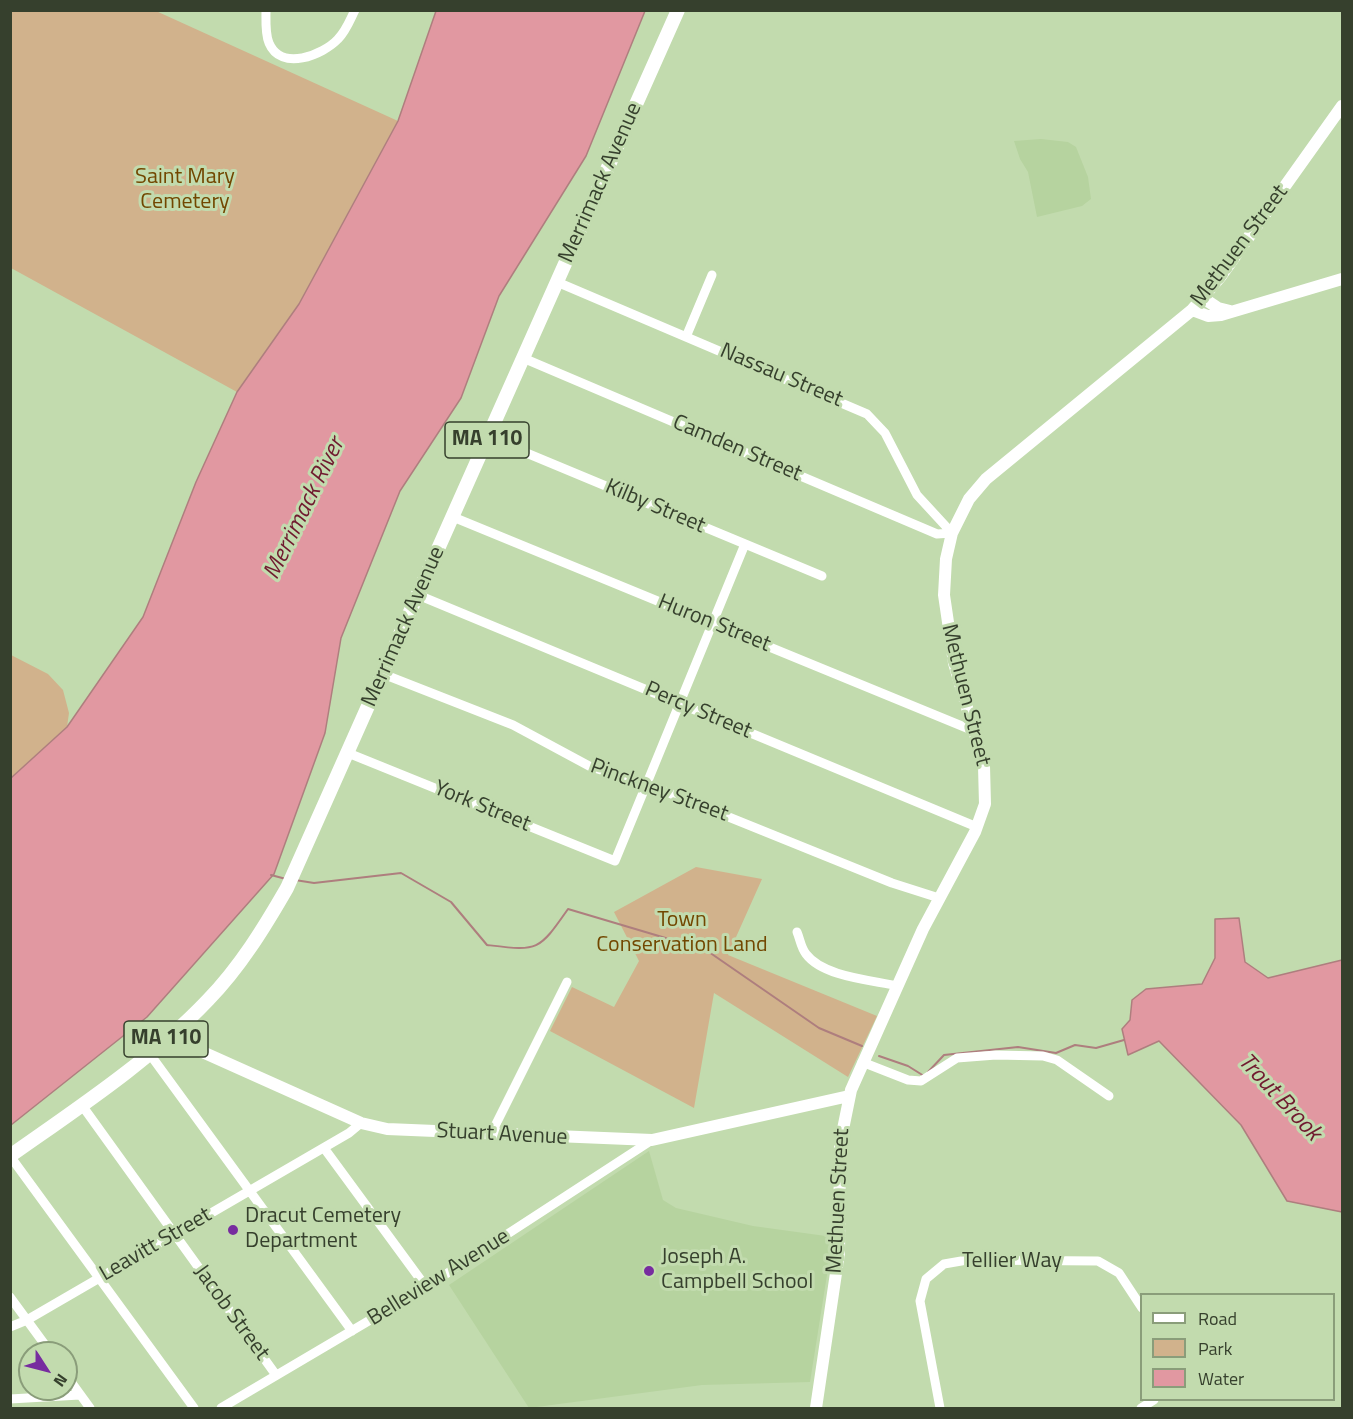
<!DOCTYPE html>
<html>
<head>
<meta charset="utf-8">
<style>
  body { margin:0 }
  #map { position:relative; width:1353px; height:1419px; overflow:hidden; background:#c2dbae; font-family:"Titillium Web",sans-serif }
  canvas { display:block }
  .frame { position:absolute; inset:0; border:12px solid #36402d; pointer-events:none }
  .legend { position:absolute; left:1140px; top:1293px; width:195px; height:108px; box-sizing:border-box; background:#c2dbae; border:2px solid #8a9d7a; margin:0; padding:8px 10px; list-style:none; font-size:18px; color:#36402d }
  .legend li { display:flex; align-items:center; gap:12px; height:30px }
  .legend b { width:30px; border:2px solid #8a9d7a }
  .north { position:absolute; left:18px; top:1341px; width:60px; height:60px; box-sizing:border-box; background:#c2dbae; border:2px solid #8a9d7a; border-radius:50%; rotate:126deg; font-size:16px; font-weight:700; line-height:24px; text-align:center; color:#36402d }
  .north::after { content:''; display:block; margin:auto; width:21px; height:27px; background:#772c9f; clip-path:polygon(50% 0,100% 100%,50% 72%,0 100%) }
</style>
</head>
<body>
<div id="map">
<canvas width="1353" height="1419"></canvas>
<div class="frame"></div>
<ul class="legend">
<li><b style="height:8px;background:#fff"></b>Road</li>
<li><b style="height:16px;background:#d1b28c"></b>Park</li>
<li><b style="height:16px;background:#e198a1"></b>Water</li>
</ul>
<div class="north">N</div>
</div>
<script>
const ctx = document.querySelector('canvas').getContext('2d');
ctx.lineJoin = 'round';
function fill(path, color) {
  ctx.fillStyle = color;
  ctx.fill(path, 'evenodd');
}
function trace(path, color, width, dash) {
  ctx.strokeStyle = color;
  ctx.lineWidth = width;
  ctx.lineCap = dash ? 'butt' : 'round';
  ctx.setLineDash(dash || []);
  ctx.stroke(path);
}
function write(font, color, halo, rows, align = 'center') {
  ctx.font = font + ' "Titillium Web",sans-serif';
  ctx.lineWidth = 6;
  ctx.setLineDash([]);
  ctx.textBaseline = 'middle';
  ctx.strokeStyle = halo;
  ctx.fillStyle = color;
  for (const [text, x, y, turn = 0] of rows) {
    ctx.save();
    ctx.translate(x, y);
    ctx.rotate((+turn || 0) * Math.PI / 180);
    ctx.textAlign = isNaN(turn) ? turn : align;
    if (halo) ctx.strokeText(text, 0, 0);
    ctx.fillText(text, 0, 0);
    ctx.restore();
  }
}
const built = new Path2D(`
  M1041,139L1068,142L1076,147L1088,177L1091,199L1082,206L1037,217L1028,172L1020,159L1014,141Z
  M649,1151L663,1200L676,1208L753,1226L833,1237L810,1382L702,1385L529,1408L449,1285Z`);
const green = new Path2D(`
  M10,11H156L398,121L299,304L237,392L11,268Z
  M11,655L48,674L63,690L69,713L67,727L11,778Z
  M696,867L762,879L728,955L877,1016L848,1077L714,993L694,1108L550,1031L572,987L614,1007L639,961L614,912Z`);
const water = new Path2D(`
  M436,11H645L586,156L499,296L461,398L400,491L341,638L325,733L274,874L147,1017L11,1125V778L67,727L143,617L196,482L237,392L299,304L398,121Z
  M1239,918L1245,962L1268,978L1342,960V1212L1287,1201L1241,1125L1159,1041L1128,1055L1122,1029L1130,1020L1132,1000L1146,989L1202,984L1215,958V919Z`);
const stream = new Path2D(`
  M271,875L286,879
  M295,880L314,883L401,873L451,902L487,945C538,951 538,952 568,909L706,950L819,1028L862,1046
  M879,1056L908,1066L924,1076
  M928,1072L944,1055L1018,1047L1056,1053L1075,1045L1096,1048L1124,1040`);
const street = new Path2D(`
  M266,10C266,21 265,34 269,43C281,72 323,55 338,39C346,31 350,20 355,10
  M557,282L867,414L885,433L917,495L952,533
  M686,337L712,275
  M523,358L937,534L952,533
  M488,437L822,576
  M453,517L974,731
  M418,595L977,827
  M383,674L513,725L591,767L647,784L892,883L939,898
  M348,753L615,861L745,544
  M797,932C800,939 801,948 806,954C823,977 872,980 898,986
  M149,1053L352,1331
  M862,1062L908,1080L921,1081L957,1058L996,1055L1043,1056L1057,1060L1109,1096
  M81,1104L276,1375
  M491,1134L567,982
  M324,1148L426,1287
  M10,1156L194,1408
  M10,1297L51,1353
  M10,1327L27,1320L349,1133L361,1123
  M66,1375L90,1408
  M10,1399L80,1395
  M221,1408L426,1287L652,1140
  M940,1408L920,1301L926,1279L944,1264L967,1260L1098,1261L1119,1273L1142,1308
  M1141,1408L1154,1400`);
const secondary = new Path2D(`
  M1203,298L1218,308L1230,311
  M1192,310L1208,316L1221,315L1342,279
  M169,1037L361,1123L387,1129L652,1140L849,1096
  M816,1408L839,1253L840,1144L851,1090L923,929L975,832L985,804L984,766L954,663L944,595L946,559L952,533L969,499L986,479L1192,310L1221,276L1342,106`);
const primary = new Path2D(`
  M10,1156C78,1108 151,1060 208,1000C240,967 264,928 287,888L678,10`);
const markers = [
  [233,1230,6,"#772c9f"],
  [649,1271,6,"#772c9f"]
];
const shields = [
  [487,440,84],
  [166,1039,84]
];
const shieldNames = [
  ["MA 110",487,440],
  ["MA 110",166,1039]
];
const parkNames = [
  ["Saint Mary",185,178],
  ["Cemetery",185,203],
  ["Town",682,921],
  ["Conservation Land",682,946]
];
const streetNames = [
  ["Merrimack Avenue",601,183,-66],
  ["Methuen Street",1240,246,-53],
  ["Nassau Street",781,376,23],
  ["Camden Street",737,449,23],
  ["Kilby Street",655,507,23],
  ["Huron Street",714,624,22],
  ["Merrimack Avenue",404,627,-66],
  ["Methuen Street",965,695,76],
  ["Percy Street",698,711,23],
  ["Pinckney Street",659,791,20],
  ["York Street",482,807,22],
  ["Stuart Avenue",502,1135,3],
  ["Methuen Street",839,1201,-87],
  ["Leavitt Street",156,1245,-30],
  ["Tellier Way",1012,1262],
  ["Belleview Avenue",439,1278,-32],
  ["Jacob Street",231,1313,54]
];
const poiNames = [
  ["Dracut Cemetery",245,1217],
  ["Department",245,1242],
  ["Joseph A.",661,1258],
  ["Campbell School",661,1283]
];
const waterNames = [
  ["Merrimack River",305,509,-64],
  ["Trout Brook",1279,1098,47]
];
fill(built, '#b6d39f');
fill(green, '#d1b28c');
fill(water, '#e198a1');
trace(water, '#ae7e7e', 1.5);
trace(stream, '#ae7e7e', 2);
trace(street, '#fff', 9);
trace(secondary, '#fff', 12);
trace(primary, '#fff', 14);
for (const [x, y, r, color] of markers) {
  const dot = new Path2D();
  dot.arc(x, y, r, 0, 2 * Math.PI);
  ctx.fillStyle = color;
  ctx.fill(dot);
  trace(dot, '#c2dbae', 2);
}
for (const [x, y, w] of shields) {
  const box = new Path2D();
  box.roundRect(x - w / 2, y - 18, w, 36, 4.5);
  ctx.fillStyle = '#c2dbae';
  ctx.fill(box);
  trace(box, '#36402d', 1.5);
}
write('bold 21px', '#36402d', null, shieldNames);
write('22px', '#724700', '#c2dbae', parkNames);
write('22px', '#36402d', '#c2dbae', streetNames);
write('22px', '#36402d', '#c2dbae', poiNames, 'left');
write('italic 24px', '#701a2f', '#c2dbae', waterNames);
</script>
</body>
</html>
